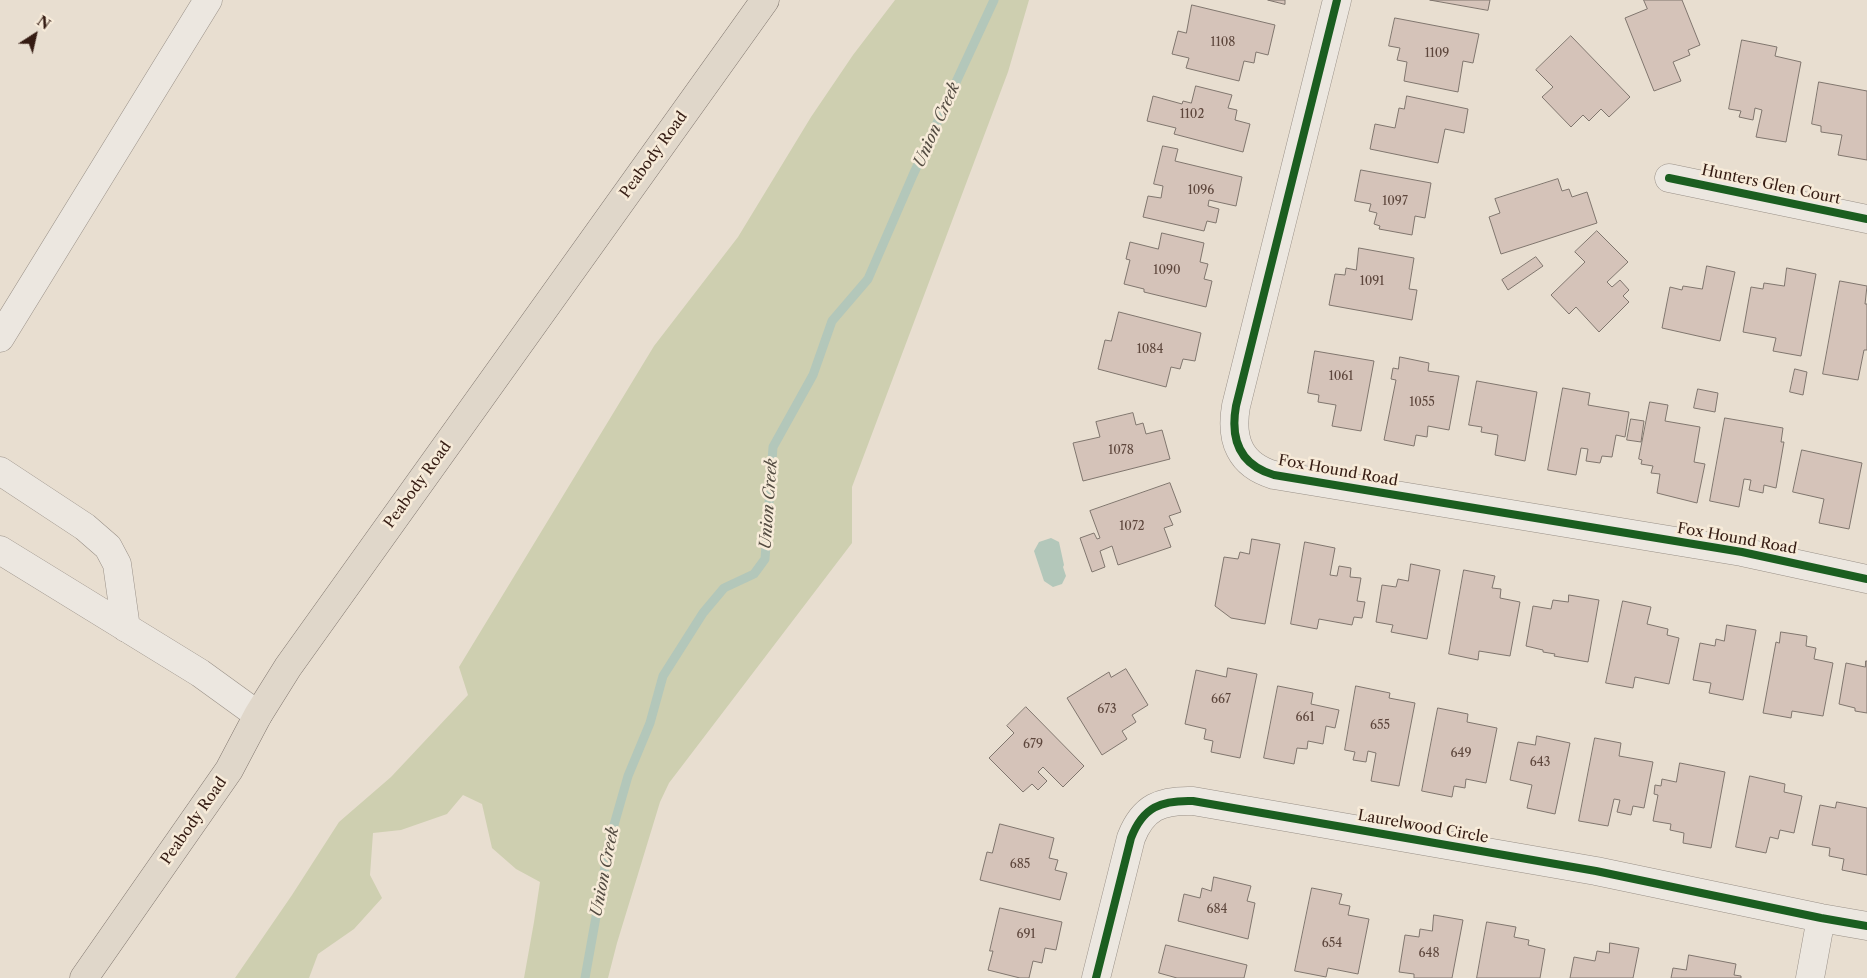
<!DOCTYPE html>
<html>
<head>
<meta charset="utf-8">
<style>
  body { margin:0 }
  #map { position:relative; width:1867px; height:978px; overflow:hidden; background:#e8ded0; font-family:"Libre Caslon Text",serif }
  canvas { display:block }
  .north { position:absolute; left:10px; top:10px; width:50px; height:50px; -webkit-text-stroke:4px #f7ebd9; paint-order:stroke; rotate:35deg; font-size:14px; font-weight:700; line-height:20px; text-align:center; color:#351c13 }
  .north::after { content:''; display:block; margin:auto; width:18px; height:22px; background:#351c13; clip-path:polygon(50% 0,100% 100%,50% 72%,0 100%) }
</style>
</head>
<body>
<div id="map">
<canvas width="1867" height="978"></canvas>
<div class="north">N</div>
</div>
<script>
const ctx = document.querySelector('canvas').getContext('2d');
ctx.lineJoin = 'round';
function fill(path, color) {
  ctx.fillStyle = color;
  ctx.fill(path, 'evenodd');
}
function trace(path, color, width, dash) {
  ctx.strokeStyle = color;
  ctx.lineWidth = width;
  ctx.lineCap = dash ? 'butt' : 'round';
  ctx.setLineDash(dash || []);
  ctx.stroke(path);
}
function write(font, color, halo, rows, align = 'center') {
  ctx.font = font + ' "Libre Caslon Text",serif';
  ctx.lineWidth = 5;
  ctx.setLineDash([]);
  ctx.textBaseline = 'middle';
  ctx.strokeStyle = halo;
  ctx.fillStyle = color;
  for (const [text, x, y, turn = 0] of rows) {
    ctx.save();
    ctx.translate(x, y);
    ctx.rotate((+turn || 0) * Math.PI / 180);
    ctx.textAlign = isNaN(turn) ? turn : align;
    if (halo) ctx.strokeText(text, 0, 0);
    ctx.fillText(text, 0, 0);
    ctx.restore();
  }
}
const green = new Path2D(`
  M895,0H1029L1008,72L852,487V543L669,783L660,802L617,943L608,978H524L534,922L540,882L516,869L492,848L482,804L463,795L447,814L401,830L373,833L370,875L382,898L354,929L318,954L309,978H235L292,895L339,822L391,777L468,695L459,667L654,346L738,237L811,117L853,55Z`);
const water = new Path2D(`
  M1051,538L1059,542L1064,565L1063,567L1066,576L1062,584L1053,587L1044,581L1034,551L1039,542Z`);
const stream = new Path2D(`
  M585,978L610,839L628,776L650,723L663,676L703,613L724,588L754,574L765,559L773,447L813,375L832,321L868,279L913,175L994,0`);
const building = new Path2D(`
  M1268,0H1285V4Z
  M1430,0H1490L1488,10Z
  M1644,0H1682L1700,45L1688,50L1690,55L1673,62L1681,81L1654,91L1625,18L1647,9Z
  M1192,5L1275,25L1268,55L1256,52L1254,63L1244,61L1239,81L1186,68L1189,58L1172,54L1178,31L1186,33Z
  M1395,18L1479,34L1473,63L1463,61L1458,92L1404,81L1407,62L1397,60L1400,48L1389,46Z
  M1571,36L1630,97L1609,117L1601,109L1589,121L1583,115L1571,127L1542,97L1553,87L1536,70Z
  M1742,40L1777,47L1775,56L1801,62L1786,142L1756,137L1762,110L1755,108L1753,120L1739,117L1741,111L1729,109Z
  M1819,82L1867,91V160L1838,155L1842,135L1821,132V126L1812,124Z
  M1196,86L1232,95L1228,108L1237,110L1235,120L1250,124L1243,152L1174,134L1176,128L1147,121L1153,96L1182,104L1183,101L1191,103Z
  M1407,96L1468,109L1464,133L1445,129L1438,163L1370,149L1375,124L1395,128L1399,108L1404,109Z
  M1163,146L1178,149L1175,161L1242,177L1236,206L1209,200L1208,206L1219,209L1216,223L1207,221L1204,231L1143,217L1148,196L1161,198L1163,186L1154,184Z
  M1361,170L1431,183L1425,218L1415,216L1412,235L1379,229L1380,226L1374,224L1377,213L1369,211L1371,204L1355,201Z
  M1558,179L1562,191L1569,189L1572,197L1587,192L1597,223L1501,254L1489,217L1500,213L1495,199Z
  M1597,231L1628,262L1607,282L1612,287L1620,280L1629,290L1623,296L1629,302L1599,332L1576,307L1569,314L1551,295L1585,262L1575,252Z
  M1162,233L1204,243L1200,262L1208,264L1204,279L1212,281L1206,307L1144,292V289L1124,284L1130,260L1126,259L1130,242L1158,249Z
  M1359,248L1414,258L1409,289L1417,290L1412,320L1329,305L1335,274L1345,275L1346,268L1356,270Z
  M1536,257L1543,266L1508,290L1502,280Z
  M1707,266L1735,272L1720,341L1662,328L1670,287L1682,290L1683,286L1702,289Z
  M1787,268L1816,274L1801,356L1773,351L1776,338L1743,332L1751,287L1763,289L1764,283L1784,286Z
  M1840,281L1867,286L1865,304H1867V350H1864L1858,380L1823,374Z
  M1119,312L1201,333L1195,361L1183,359L1180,369L1171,367L1166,387L1098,369L1105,340L1111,341Z
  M1315,351L1374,361L1361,431L1332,426L1336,405L1318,402L1319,395L1308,393Z
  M1400,357L1429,363L1428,371L1459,376L1449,430L1428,426L1427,437L1416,435L1414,446L1384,440L1396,380L1391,379L1393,368L1398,369Z
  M1795,369L1807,372L1803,395L1790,392Z
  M1477,381L1537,392L1525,461L1495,455L1498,435L1481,432L1482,427L1469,425Z
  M1563,388L1590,393L1588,405L1629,412L1625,437L1616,435L1612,457L1602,456L1600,463L1586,461L1588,449L1581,448L1576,475L1548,470Z
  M1698,389L1718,393L1715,412L1694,408Z
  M1650,402L1668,405L1665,421L1700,427L1694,462L1705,464L1697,503L1657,493L1660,474L1651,473L1653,466L1641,464L1642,460L1639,459Z
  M1133,413L1136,425L1143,423L1146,434L1162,430L1170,459L1083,481L1073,443L1100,437L1096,422Z
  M1725,418L1783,428L1781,442H1784L1776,488L1764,485L1763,493L1749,490L1751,480L1744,479L1739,507L1710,501Z
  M1631,419L1644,421L1641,442L1627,440Z
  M1802,450L1862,463L1849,529L1819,523L1824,499L1793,492Z
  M1170,483L1181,512L1169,516L1173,525L1164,528L1171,547L1118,565L1112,546L1100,551L1105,567L1092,572L1080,538L1094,533L1097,539L1100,538L1090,511Z
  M1252,539L1280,544L1265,624L1231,618L1215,606L1224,557L1238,559L1240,552L1249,554Z
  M1305,542L1335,548L1330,575L1337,576L1339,566L1351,568L1350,577L1361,578L1357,601L1365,602L1362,618L1354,617L1352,625L1319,619L1317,629L1291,624Z
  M1411,564L1440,570L1427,639L1391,632L1393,625L1376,622L1382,585L1396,587L1398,579L1408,581Z
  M1464,570L1495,576L1492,588L1501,589L1500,598L1520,602L1510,656L1479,651L1478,660L1449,654Z
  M1569,595L1599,600L1588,662L1554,656L1555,654L1543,652V650L1526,646L1533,606L1551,609L1553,600L1568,602Z
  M1623,601L1651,607L1647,624L1668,629L1667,635L1679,638L1669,684L1635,677L1633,688L1606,683Z
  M1727,625L1756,630L1743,700L1709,693L1711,683L1693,680L1700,643L1715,646L1716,639L1724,641Z
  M1781,632L1807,636L1806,646L1816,648L1814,659L1833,663L1823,716L1792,711L1791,718L1763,713L1776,642L1779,643Z
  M1866,661H1867V713L1855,711V708L1839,704L1846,663L1865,667Z
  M1228,668L1257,674L1240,758L1211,752L1213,741L1204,739L1206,729L1185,724L1196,670L1226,677Z
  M1126,669L1148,705L1132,715L1136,722L1122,731L1127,739L1102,755L1067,698L1109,672L1111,677Z
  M1278,686L1313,693L1311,704L1339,710L1335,728L1326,726L1323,744L1308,741L1307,749L1297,748L1294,764L1264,758Z
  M1356,686L1390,693L1389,698L1415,703L1399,786L1371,781L1376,753L1368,751L1366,762L1353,760L1355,752L1345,750Z
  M1026,707L1084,766L1063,787L1043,767L1038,772L1047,781L1038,790L1032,784L1023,792L989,758L1014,733L1007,726Z
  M1438,708L1468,714L1467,722L1497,728L1486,783L1466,779L1465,788L1454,786L1452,797L1422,791Z
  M1537,736L1570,743L1555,814L1527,808L1532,785L1510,780L1518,742L1535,745Z
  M1595,738L1621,743L1619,756L1653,762L1644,808L1633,806L1631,815L1617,812L1620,800L1614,799L1608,826L1579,821Z
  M1680,763L1725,772L1711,848L1683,843L1684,833L1670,830L1671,824L1653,821L1658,795L1654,794L1655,785L1661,786L1662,779L1676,782Z
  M1750,776L1785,784L1784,792L1802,796L1794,833L1780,830L1778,839L1770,837L1766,853L1736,847Z
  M1837,802L1867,808V875L1842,870L1844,859L1829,856L1830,848L1812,845L1820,805L1835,808Z
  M1000,824L1054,838L1049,858L1058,860L1055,870L1067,873L1060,900L980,880L987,852L992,853Z
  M1214,877L1251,886L1247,901L1255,903L1248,939L1178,921L1184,894L1200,898L1202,888L1211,891Z
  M1312,888L1342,894L1339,904L1350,906L1348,915L1369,919L1358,974L1328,968L1326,977L1295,971Z
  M1000,908L1062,922L1056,950L1045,948L1042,963L1033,961L1029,978H1020L988,970L993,951H990Z
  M1434,915L1463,920L1452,978H1414V974L1399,972L1405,935L1419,937L1420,929L1432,931Z
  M1487,922L1516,927L1514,937L1529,940L1528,945L1545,949L1540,978H1477Z
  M1610,943L1639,948L1633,978H1570L1574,957L1595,961L1597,951L1609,953Z
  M1166,945L1247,965L1244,978H1177L1159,973Z
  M1689,955L1736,964L1734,975L1741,976V978H1671L1673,968L1686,970Z`);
const minor = new Path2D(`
  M1337,0L1236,406C1230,440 1240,465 1274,475L1742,552L1867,579
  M1669,178L1867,219
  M0,338L208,0
  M0,471L85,527L108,547L117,564L126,628
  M0,550L200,673L258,715
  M1096,978L1131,838C1143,807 1161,800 1193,801L1596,871L1821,918L1867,926
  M1810,978L1821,918`);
const major = new Path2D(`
  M84,978L229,770L258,715L288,667L765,0`);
const cycleway = new Path2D(`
  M1337,0L1236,406C1230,440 1240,465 1274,475L1742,552L1867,579
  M1669,178L1867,219
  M1096,978L1131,838C1143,807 1161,800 1193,801L1596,871L1821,918L1867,926`);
const numberNames = [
  ["1108",1223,43],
  ["1109",1437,54],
  ["1102",1192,115],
  ["1096",1201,191],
  ["1097",1395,202],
  ["1090",1167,271],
  ["1091",1372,282],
  ["1084",1150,350],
  ["1061",1341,377],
  ["1055",1422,403],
  ["1078",1121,451],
  ["1072",1132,527],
  ["667",1221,700],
  ["673",1107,710],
  ["661",1305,718],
  ["655",1380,726],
  ["679",1033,745],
  ["649",1461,754],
  ["643",1540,763],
  ["685",1020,865],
  ["684",1217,910],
  ["691",1026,935],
  ["654",1332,944],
  ["648",1429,954]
];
const streetNames = [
  ["Peabody Road",654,155,-54],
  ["Hunters Glen Court",1771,185,12],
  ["Fox Hound Road",1338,471,10],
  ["Peabody Road",418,485,-54],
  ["Fox Hound Road",1737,539,10],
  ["Peabody Road",194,821,-55],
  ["Laurelwood Circle",1423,827,10]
];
const waterNames = [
  ["Union Creek",937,125,-66],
  ["Union Creek",769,504,-86],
  ["Union Creek",605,872,-79]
];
fill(green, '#cecfb0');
fill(water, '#b3c7ba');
trace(stream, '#b3c7ba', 9);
fill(building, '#d5c3b9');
trace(building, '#80766e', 1);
trace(minor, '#999087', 29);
trace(major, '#80766e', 29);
trace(minor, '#ece7e0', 28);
trace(major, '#e0d7ca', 28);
trace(cycleway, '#1b5e20', 8);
write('12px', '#5d463c', null, numberNames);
write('15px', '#351c13', '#f7ebd9', streetNames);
write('italic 16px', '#544c42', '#f7ebd9', waterNames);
</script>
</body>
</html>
